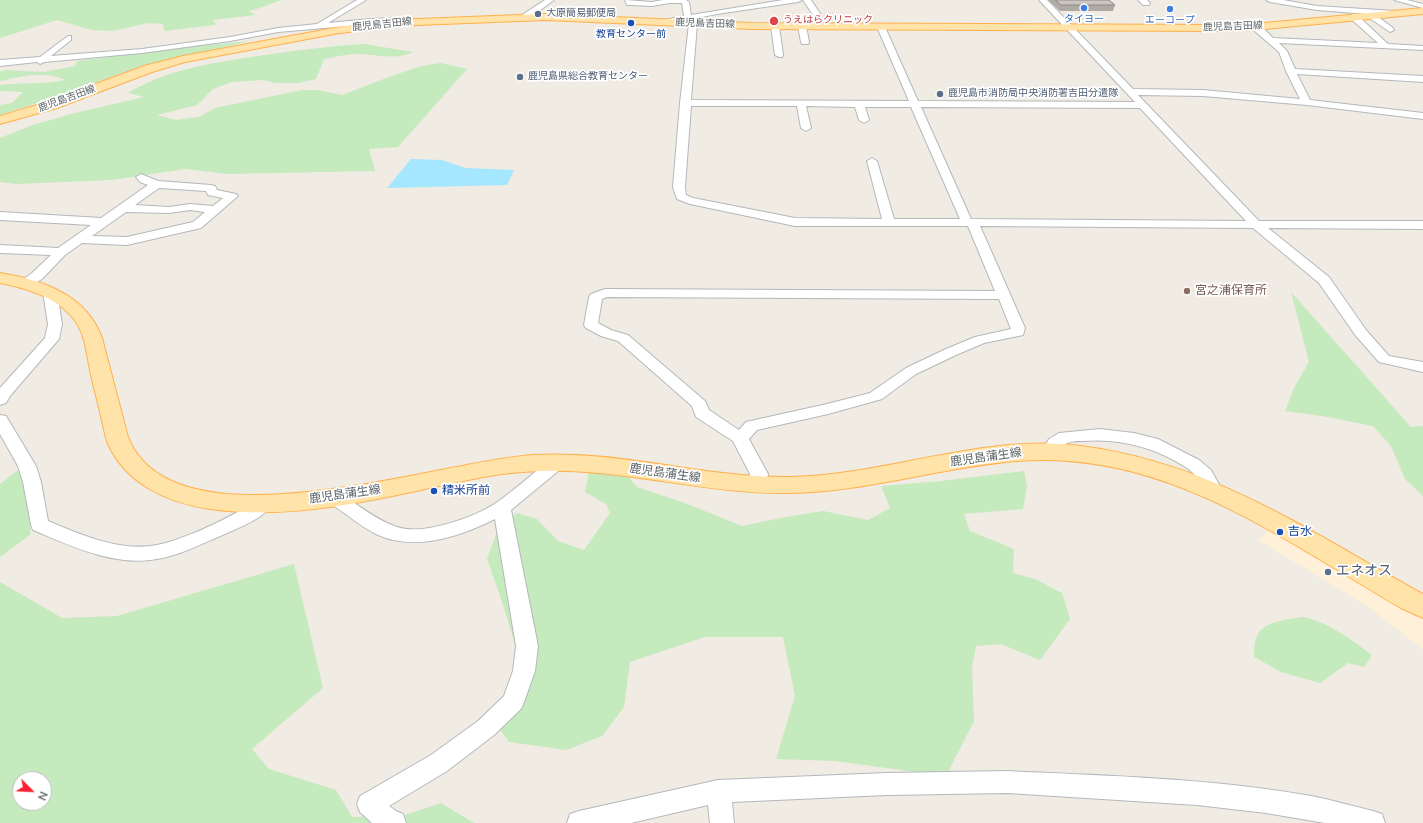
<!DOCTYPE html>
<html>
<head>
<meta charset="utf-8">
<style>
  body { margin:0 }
  #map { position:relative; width:1423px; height:823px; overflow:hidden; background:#f0ebe3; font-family:"Nunito Sans",sans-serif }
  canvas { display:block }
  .north { position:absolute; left:12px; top:771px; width:40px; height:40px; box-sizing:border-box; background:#fff; border:1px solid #bdc0c2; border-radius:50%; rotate:114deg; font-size:11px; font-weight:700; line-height:16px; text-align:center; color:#5b6266 }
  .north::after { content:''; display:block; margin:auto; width:14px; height:18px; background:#fc1d31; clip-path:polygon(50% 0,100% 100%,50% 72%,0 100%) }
</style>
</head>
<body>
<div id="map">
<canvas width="1423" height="823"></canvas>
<div class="north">N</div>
</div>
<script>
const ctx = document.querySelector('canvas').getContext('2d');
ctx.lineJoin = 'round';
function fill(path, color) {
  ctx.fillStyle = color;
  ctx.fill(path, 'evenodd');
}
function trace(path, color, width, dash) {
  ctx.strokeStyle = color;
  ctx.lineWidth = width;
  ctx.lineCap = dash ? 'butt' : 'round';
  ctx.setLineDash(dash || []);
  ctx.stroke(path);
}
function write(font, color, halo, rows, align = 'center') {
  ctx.font = font + ' "Nunito Sans","Noto Sans JP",sans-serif';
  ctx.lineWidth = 3.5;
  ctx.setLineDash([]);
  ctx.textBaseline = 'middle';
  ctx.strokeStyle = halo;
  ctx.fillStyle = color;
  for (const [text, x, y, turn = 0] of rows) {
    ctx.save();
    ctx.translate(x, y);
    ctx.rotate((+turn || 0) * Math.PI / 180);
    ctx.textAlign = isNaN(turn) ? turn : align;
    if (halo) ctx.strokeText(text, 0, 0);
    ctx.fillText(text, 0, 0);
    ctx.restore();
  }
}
const commercial = new Path2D(`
  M1271,528L1423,617V649L1364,604L1258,540Z`);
const green = new Path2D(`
  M0,0H281L260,8L249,11L256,15L213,20L216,24L215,25L164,31L163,24L148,23L112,31L92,30L57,20L0,38Z
  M250,41L135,68L53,98L0,115V105L12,103L23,92L0,91V85C22,82 43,85 65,80C46,70 20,77 0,81V72L5,70L44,72L75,66L77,61L197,46Z
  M364,44L413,52C395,61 377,54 358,54C347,54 335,57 324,59L316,79L298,83H275L263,80L232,82L213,89L197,105L157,115L175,120L199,117L215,108L302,90H318L342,95L389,77L421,66L441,63L467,69L398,147L369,149L375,171L228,174L185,169L112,180L16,184L0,182V138L33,125L71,114L144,97L128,93C169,68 219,62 265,55C298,50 331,46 364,44Z
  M1291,292L1411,427L1423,426V496L1405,479L1391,446L1373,426L1322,416L1285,411L1294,388L1309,362Z
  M591,461L617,463L637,487L685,503L742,526L786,517L823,511L868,520L890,508L881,486L941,481L1024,471L1027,486L1023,509L964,514L970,531L1014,549L1013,573L1035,579L1062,593L1070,619L1040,660L1001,644L976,646L972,668L974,721L946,776L835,761L776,759L795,696L783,637H705L630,662L624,707L602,736L566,750L509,742L497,725L525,687C516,642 503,603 487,559L498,529L517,513L537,519L558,541L584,550L610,513L606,504L585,492Z
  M18,470L33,500L30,535L0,557V484Z
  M294,564L323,688L252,749L269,769L336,790L352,817L402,816L441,803L474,823H0V582L62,618L117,616ZM20,779H44V803H20Z
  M1303,617C1328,622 1352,640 1372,655L1364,667L1348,663L1320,683L1281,672L1254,657C1254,651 1254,643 1256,638C1262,621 1288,619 1303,617Z`);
const water = new Path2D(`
  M411,159L442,160L465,168L514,170L507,185L387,188Z`);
const minor = new Path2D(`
  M357,0H366L328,23C343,22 401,14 411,22L407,24L381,23L278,32L230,41L142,53L44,62L40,64L37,62L0,66V60L40,57L68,36H71V40L51,56L142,49L230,37L278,28L317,24Z
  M545,0H554L528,19H522V15Z
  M625,0L652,2L663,0H686L689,2L691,15L783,0H802L798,2L717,14L663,25H660V21L684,16L682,3H670L652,6L630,5H627Z
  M803,0H811L821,15L823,26L822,28H816L813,15Z
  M1039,0H1047L1133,89L1203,90L1300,99L1286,71L1279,52L1250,27L1254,25L1264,29L1273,38L1378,43L1350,18L1349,16L1353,14H1356L1388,44L1423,46V50L1279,43L1287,51L1295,69L1423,76V82L1297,74L1310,100L1423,113V119L1307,105L1203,96L1138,95L1259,221H1423V229L1268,228L1329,277L1366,330L1389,356L1423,362V372L1379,362L1356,336L1319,283L1253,228L980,226L1025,328L1023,335L984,343L956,355L916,374L882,399L828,414L757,430L749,439L768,474L766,485L763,489L757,491L751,489L748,485L750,474L733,441L696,417L692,406L618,341L601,336L586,328L584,325L589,297L591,294L605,289L995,291L968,226H795L690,204L677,199L673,187L680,103L689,24L693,22L697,24L691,100L909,101L877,27L881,25L885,27L918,101L1135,102ZM691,106H797L801,128L806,131L811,128L806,106L855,107L859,120L864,123L869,120L865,107H911L960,219H894L877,161L872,158L867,161L882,219L795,218L693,198L686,195L685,187ZM921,107L1140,108L1246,221L971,219ZM607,297L999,299L1011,329L975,337L946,349L906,368L870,393L827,404L746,422L739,430L709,410L705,401L628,335L611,330L598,323L602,299Z
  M1138,0H1147L1150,3L1149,5H1143Z
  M1266,0H1283L1317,6L1395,11L1399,13L1395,15L1374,14L1393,28L1394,30L1390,32L1368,17V14L1317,10L1270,2Z
  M1394,0H1407L1423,4V8Z
  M772,24H778L779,26L783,55L782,57H779L775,55L771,26Z
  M799,24H805L806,26L809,42L808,44H802L801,42L798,26Z
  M141,174L158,181L211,185L215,186L217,190L236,194L238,196L201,228L127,245L82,243L65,255L42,279L30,286H20L18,283L32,273L51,255L0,253V245L58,248L91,225L0,220V212L101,218L148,185L140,182L136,177ZM159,188L206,191L208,195L223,198L213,206L190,204L169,207L135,205ZM190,210L205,212L193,222L127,237L92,236L126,212L169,213Z
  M50,288L55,289L57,292L62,324L59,339L10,396L6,403L0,405V388L45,338L48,324L43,292L45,289Z
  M0,415L6,416L36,466L41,482L48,521C82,535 119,552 157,545C181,540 214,525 236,513C243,509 250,503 257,500C261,498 264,499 268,500L271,505C263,519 240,527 225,534C203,543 181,555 157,559C115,567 71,546 33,530L31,525L23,482L18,466L0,434Z
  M1100,429L1134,433L1158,439L1199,460L1211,470L1222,490L1219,494L1213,496L1207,494C1201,484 1197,475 1187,468C1155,447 1120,438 1083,441C1076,441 1068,441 1063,446C1060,448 1058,453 1056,456L1050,458L1044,456L1042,452L1049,439L1059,433Z
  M557,457L563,459L566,463L563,467L511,510L538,646L535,671L524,702L521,709L494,735L447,771L389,806L396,811L403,814L406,823H372L360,812L357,804L360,796L431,755L478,721L504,696L513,671L516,646L495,519C459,537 414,552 376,534C360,526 345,513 330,503L327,499L330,495L336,493L342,495C360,506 378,521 397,527C423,536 475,517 496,503C515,490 533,473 551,459Z
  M1007,771C1108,776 1211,778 1311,796C1332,800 1352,806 1373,811L1382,814L1385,823H1325L1266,813L1197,805L1007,793L887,795L732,802L734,823H710L708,805L631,823H567L570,814L579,811L718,780L887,773Z`);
const primary = new Path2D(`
  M1423,8V14L1254,30L1216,31L751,29L545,20L392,26L334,34L185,62L152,72L57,108L0,124V116L47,102L144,66L183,56L334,28L392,20L545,14L751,23L1216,25L1254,24Z
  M0,273C42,280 86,294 102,338L128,437C174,553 442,460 533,455C620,450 704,478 791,477C888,475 984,433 1081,446C1213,463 1310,532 1423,594V618L1401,608C1280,538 1164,449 1017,461C940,467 867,492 790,493C700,495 613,464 523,472C489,474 455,483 421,490C352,505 281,519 210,509C168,503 126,484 108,444C105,436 104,429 102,421C99,405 94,390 91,375C87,358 86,337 76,322C60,298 26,288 0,283Z`);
const wall = new Path2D(`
  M1048,0H1109L1115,5L1113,11H1060Z`);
const building = new Path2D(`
  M1056,0H1109L1115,5H1061Z`);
const markers = [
  [1084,8,4,"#3f7fe0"],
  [1170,9,4,"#3f7fe0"],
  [538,14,4,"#5c6f8a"],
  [774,21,5,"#e0444e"],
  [631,23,4,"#1a4fb4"],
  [520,77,4,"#5c6f8a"],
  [940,94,4,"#5c6f8a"],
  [1187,291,4,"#8d6e63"],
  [434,491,4,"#1a4fb4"],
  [1280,532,4,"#1a4fb4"],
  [1328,572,4,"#5c6f8a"]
];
const farServicenames = [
  ["大原簡易郵便局",546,14],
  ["鹿児島県総合教育センター",528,77],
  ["鹿児島市消防局中央消防署吉田分遣隊",948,94]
];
const farShopnames = [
  ["タイヨー",1084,20],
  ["エーコープ",1170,21]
];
const farHealthnames = [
  ["うえはらクリニック",783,21]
];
const farStreetnames = [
  ["鹿児島吉田線",705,24,2],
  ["鹿児島吉田線",382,25,-6],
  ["鹿児島吉田線",1233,27,-2],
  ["鹿児島吉田線",67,99,-20]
];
const farTransitnames = [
  ["教育センター前",631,35]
];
const educationNames = [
  ["宮之浦保育所",1195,291]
];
const streetNames = [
  ["鹿児島蒲生線",986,458,-8],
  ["鹿児島蒲生線",665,474,8],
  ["鹿児島蒲生線",345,495,-8]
];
const transitNames = [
  ["精米所前",442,491],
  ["吉水",1288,532]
];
const nearServicenames = [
  ["エネオス",1336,572]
];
fill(commercial, '#fff0d9');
fill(green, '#c5eabd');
fill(water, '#a4e7ff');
trace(minor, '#b4b8bc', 2);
trace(primary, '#ffb04d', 2);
fill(minor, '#fff');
fill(primary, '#ffe3a9');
fill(wall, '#afaaa5');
fill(building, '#cbc6c0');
trace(building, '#8e8b86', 1);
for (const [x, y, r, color] of markers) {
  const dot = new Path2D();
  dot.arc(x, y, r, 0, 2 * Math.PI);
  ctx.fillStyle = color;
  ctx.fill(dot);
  trace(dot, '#fff', 1.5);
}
write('10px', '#4e5e75', '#fff', farServicenames, 'left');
write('10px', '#366cbe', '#fff', farShopnames);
write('10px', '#be3a42', '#fff', farHealthnames, 'left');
write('10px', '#5b6266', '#fff', farStreetnames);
write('10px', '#164399', '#fff', farTransitnames);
write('12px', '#785e54', '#fff', educationNames, 'left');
write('12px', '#5b6266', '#fff', streetNames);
write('12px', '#164399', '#fff', transitNames, 'left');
write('14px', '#4e5e75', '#fff', nearServicenames, 'left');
</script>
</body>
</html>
